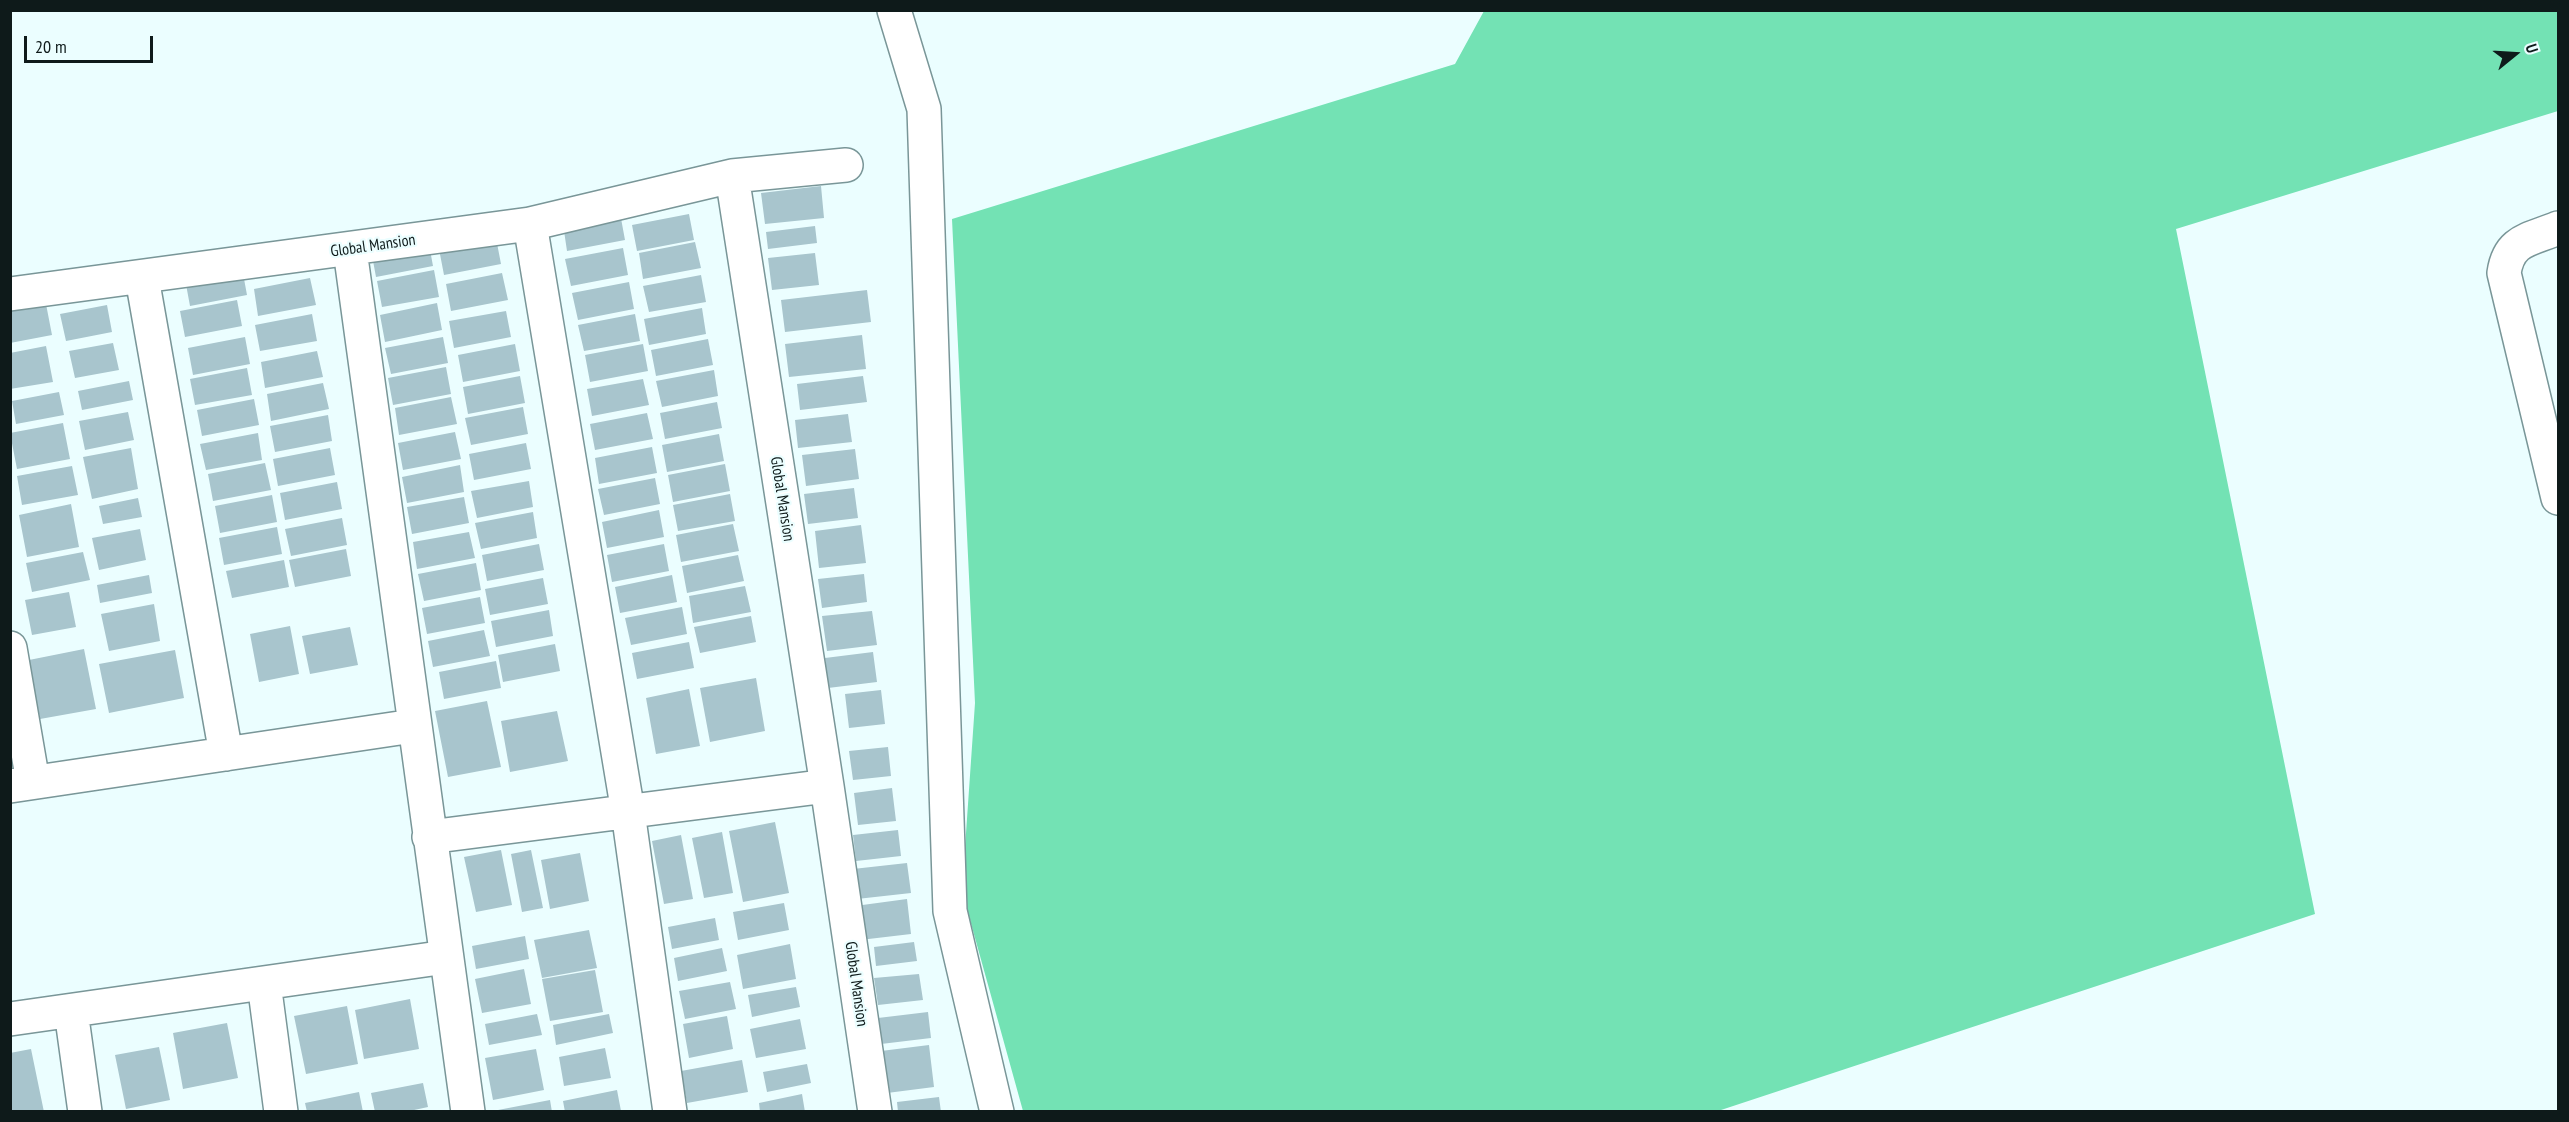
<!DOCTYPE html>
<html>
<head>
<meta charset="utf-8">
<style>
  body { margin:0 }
  #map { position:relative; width:2569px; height:1122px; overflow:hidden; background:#ebfeff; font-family:"PT Sans Narrow",sans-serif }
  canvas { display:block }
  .frame { position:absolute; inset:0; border:12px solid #0e1a1a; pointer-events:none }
  .north { position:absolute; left:2485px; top:24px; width:60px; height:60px; -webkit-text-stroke:4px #ebfeff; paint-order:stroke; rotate:72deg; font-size:16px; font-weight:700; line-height:24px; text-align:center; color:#0e1a1a }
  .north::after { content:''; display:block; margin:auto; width:21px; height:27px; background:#0e1a1a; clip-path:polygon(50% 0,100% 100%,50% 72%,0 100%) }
  .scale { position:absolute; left:24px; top:36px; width:129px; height:27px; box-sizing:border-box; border:3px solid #0e1a1a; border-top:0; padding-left:8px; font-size:18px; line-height:21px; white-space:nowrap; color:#0e1a1a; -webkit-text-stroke:4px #ebfeff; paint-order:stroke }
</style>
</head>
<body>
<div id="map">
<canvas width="2569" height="1122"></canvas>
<div class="frame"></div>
<div class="north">U</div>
<div class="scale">20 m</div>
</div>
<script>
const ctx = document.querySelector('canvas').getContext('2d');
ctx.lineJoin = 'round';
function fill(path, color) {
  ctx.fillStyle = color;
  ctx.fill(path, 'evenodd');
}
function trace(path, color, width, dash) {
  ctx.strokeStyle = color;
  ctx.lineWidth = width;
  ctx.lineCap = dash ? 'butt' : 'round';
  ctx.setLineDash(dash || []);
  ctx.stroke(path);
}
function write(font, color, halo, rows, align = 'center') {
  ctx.font = font + ' "PT Sans Narrow",sans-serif';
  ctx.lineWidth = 4.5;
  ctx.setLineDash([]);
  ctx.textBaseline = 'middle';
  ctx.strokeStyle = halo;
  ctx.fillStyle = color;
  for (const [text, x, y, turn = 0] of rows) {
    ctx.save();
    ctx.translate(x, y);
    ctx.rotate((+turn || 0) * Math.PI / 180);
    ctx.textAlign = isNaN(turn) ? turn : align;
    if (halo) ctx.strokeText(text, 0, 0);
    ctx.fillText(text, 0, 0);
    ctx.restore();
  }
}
const green = new Path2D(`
  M1484,11H2558V111L2176,229L2315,914L1718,1111H1023L962,891L975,703L952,219L1455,64Z`);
const building = new Path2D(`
  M821,186L824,218L765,224L761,193Z
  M620,213L625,240L567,251L563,224Z
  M689,214L694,240L637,251L632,225Z
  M815,226L817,243L768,249L766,232Z
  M496,238L501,264L444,275L439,249Z
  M428,239L433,266L376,277L371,250Z
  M695,242L701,268L643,279L639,253Z
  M623,248L628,275L571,286L565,259Z
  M815,253L819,285L772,290L768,258Z
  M242,268L247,295L190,306L185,279Z
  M434,270L439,297L382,307L377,281Z
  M502,273L508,300L451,311L446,284Z
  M701,275L706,302L649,312L643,286Z
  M310,278L316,305L258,316L254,289Z
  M629,282L634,309L578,320L572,293Z
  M867,290L871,322L785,332L781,300Z
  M237,300L242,326L185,337L180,311Z
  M437,303L442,330L385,342L380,315Z
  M46,304L52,335L10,343V310Z
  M107,305L112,332L66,341L60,314Z
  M702,308L706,334L649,345L644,319Z
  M506,311L511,337L454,348L449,321Z
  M312,314L317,341L260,351L255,325Z
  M635,314L640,341L584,351L578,325Z
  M862,335L866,369L789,377L785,344Z
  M245,337L250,364L193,375L188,348Z
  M443,337L448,363L391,374L385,348Z
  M708,339L713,365L656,376L651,350Z
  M113,343L119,370L75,378L69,351Z
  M515,344L520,371L463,382L458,355Z
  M643,344L648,371L590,382L585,355Z
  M46,346L53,382L10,389V353Z
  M317,351L323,377L265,388L261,362Z
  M446,367L451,394L393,405L388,378Z
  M247,368L252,395L195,405L190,379Z
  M714,370L718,396L662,407L656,381Z
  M520,376L525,403L468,414L463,387Z
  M863,376L867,402L800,410L797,384Z
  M643,379L649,405L592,416L587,389Z
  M129,381L133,400L82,410L78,391Z
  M323,383L329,409L271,421L267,394Z
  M59,392L64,415L16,424L12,401Z
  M451,397L457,424L399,435L395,408Z
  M254,399L259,425L202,436L197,410Z
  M717,402L722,428L665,439L660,413Z
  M523,407L528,434L471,445L465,418Z
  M128,412L134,440L85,450L79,421Z
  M647,413L653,439L595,450L590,424Z
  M848,414L852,442L798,448L795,420Z
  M328,415L332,441L275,452L270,426Z
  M63,423L70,459L17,469L10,433Z
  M455,432L461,459L403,470L398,443Z
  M258,433L262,460L206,470L200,444Z
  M719,434L724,461L667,472L662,445Z
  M526,443L531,469L474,480L469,454Z
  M652,447L657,473L599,484L595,458Z
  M131,448L138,489L92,499L83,457Z
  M330,448L335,475L278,486L273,459Z
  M855,449L859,479L806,486L802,455Z
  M265,463L271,490L213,501L208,474Z
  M725,464L730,491L673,502L668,475Z
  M460,465L464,492L407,503L402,477Z
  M72,466L78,495L22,505L17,476Z
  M655,478L660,504L604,515L598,489Z
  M529,481L533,507L477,518L471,491Z
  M337,482L342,509L285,520L280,493Z
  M854,488L858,518L808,524L804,494Z
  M730,494L735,521L678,531L673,505Z
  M272,495L277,522L220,533L215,506Z
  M464,497L469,523L412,534L407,507Z
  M138,498L142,517L103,524L99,506Z
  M71,504L79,547L27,557L19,515Z
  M659,510L664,537L607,548L602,522Z
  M533,512L537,538L481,549L475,523Z
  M342,518L347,545L291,556L285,529Z
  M733,524L739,551L681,562L676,535Z
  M861,525L866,563L819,568L815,531Z
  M277,527L282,554L224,565L219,538Z
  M140,529L146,560L99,570L92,538Z
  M469,532L475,558L417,569L413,542Z
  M539,544L544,570L487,581L482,555Z
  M664,544L669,571L612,582L607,555Z
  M346,549L351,576L295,587L289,560Z
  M83,552L90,580L32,592L26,563Z
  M738,555L744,581L687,593L682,566Z
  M284,560L289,587L232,598L226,571Z
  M476,563L481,590L424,601L418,574Z
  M864,574L867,602L822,608L818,579Z
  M149,575L152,593L100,603L97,585Z
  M672,575L677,602L620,613L615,587Z
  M543,578L548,604L490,615L485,589Z
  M745,586L751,612L693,623L689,596Z
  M69,592L76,627L32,635L25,600Z
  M480,597L485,623L427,634L422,608Z
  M154,604L160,641L109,651L101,614Z
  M682,607L687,634L631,645L625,618Z
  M549,610L553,636L496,647L491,621Z
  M872,611L877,645L827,651L822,616Z
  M751,616L756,642L700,653L694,627Z
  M290,626L299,674L259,682L250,634Z
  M350,627L358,665L310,674L302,636Z
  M484,630L490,656L433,667L428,641Z
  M689,642L694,668L637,679L632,653Z
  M555,644L560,671L503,682L498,655Z
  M84,649L96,709L40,719L29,660Z
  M175,650L184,698L109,713L99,664Z
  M873,652L877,682L828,688L825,658Z
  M496,661L501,688L444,699L439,672Z
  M756,678L765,731L710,742L700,688Z
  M689,689L700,746L656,754L646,698Z
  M881,690L885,724L849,728L845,694Z
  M487,701L501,767L448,777L435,711Z
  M557,711L568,761L510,772L501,721Z
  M888,747L891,776L853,780L849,751Z
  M892,788L896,821L858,825L854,793Z
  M775,822L789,893L743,902L729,831Z
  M898,830L901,856L856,861L853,835Z
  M722,832L733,893L704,898L692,838Z
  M681,835L693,899L664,904L652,841Z
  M501,850L512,905L476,912L464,857Z
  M531,850L543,908L522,912L511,854Z
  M580,853L589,901L550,909L541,860Z
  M907,863L911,893L857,899L853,869Z
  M907,899L911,934L860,940L855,906Z
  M784,903L789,930L738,940L733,912Z
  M715,918L719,940L672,949L668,927Z
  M589,930L597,968L542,978L534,940Z
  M525,936L529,959L476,969L472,946Z
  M914,942L917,961L876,966L874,947Z
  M790,944L796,979L743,989L737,955Z
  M722,948L727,971L678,981L674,958Z
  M524,969L531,1004L482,1013L475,979Z
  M595,970L603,1012L550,1021L542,979Z
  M919,974L923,1000L878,1005L874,978Z
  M730,982L736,1009L685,1019L679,991Z
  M796,987L800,1007L752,1017L748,995Z
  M410,999L419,1049L364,1059L355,1010Z
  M347,1006L358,1064L306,1074L294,1016Z
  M928,1012L931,1038L881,1044L878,1018Z
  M537,1014L542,1035L489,1045L485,1024Z
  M609,1014L613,1033L556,1045L553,1025Z
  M727,1016L733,1049L689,1058L683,1024Z
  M800,1019L806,1049L756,1058L750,1029Z
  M227,1023L238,1078L183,1089L173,1033Z
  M929,1045L934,1087L887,1093L881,1051Z
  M159,1047L170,1100L126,1109L115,1055Z
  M605,1048L611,1078L564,1086L559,1057Z
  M31,1049L44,1112H10V1053Z
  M536,1049L544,1090L493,1100L485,1058Z
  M742,1060L748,1092L687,1103L681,1071Z
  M807,1064L811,1083L767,1092L763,1072Z
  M423,1083L428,1107L405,1112H375L371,1093Z
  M617,1090L621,1111L565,1112L563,1101Z
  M359,1092L363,1112H307L305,1103Z
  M802,1094L805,1112H760L759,1103Z
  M939,1097L941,1112H898L897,1102Z
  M550,1100L552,1112H498V1110Z`);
const minor = new Path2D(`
  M894,10L924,109L950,911L997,1112
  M732,176L827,786L875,1112
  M530,224L628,812L670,1112
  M2558,228C2530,240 2509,239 2504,273L2558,498
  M350,250L468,1112
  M142,278L226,754
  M10,294L530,224L732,176L846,165
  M10,648L33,782
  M10,786L413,726
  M429,837L827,786
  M264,983L281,1112
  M71,1011L85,1112
  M10,1019L446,957`);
const streetNames = [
  ["Global Mansion",373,246,-8],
  ["Global Mansion",782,499,81],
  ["Global Mansion",856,984,82]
];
fill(green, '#73e2b4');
fill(building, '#a8c5cd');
trace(minor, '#799698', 36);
trace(minor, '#fff', 33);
write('16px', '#0e1a1a', '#ebfeff', streetNames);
</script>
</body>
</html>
